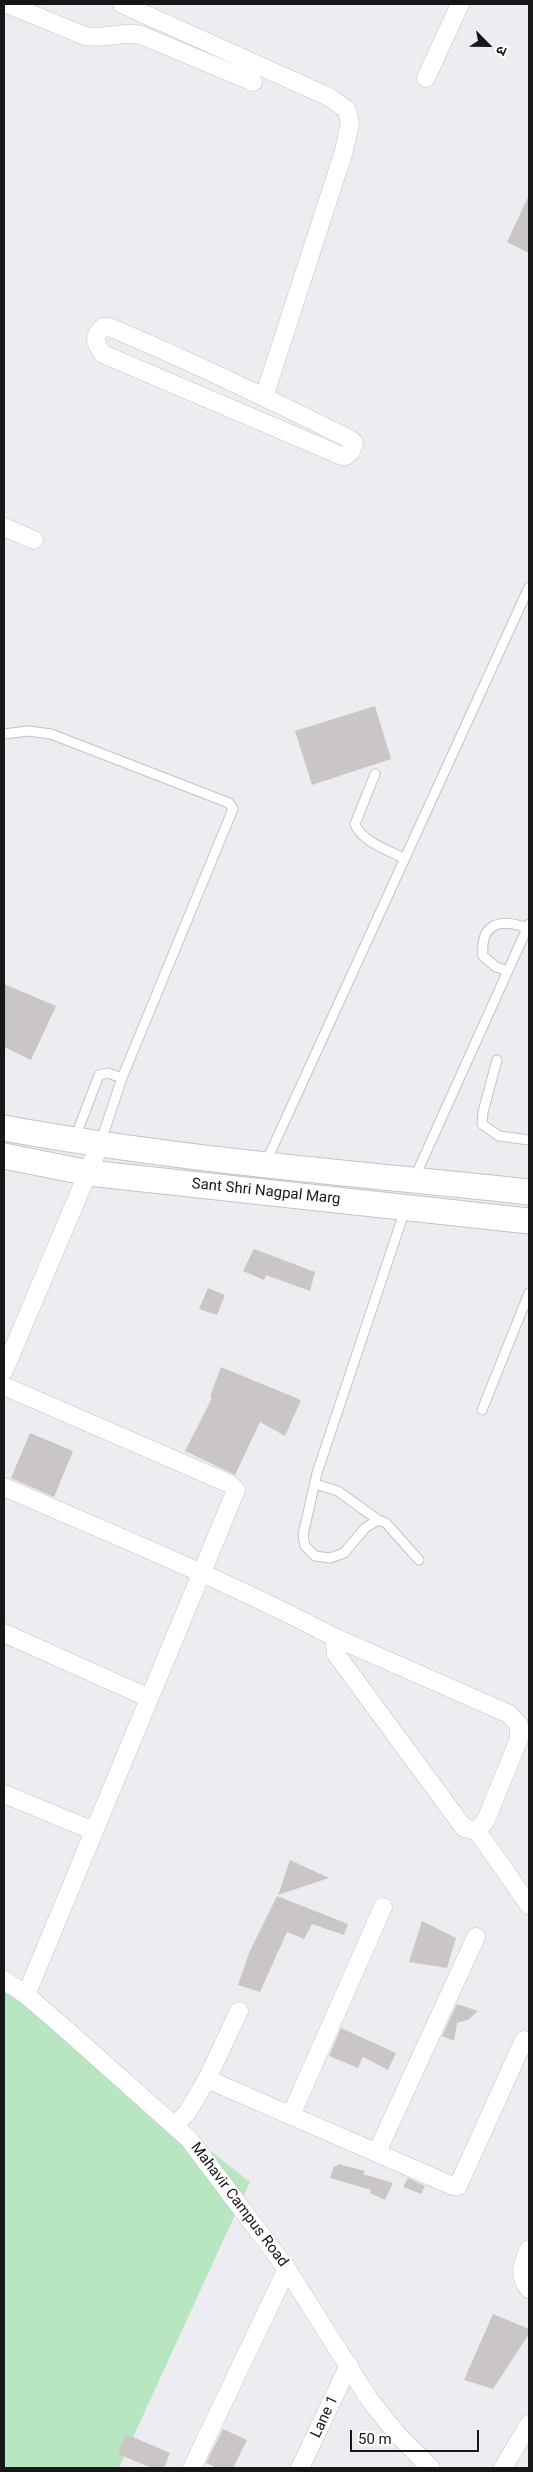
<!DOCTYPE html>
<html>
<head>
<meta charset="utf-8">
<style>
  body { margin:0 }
  #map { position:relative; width:533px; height:2472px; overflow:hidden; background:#ededf1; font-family:Roboto,"Noto Sans Devanagari",sans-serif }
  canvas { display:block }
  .frame { position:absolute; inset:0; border:5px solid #171719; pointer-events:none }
  .north { position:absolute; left:463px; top:20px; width:50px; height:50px; -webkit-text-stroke:4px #fff; paint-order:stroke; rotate:113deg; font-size:14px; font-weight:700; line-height:20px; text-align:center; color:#171719 }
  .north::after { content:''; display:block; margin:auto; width:18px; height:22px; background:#171719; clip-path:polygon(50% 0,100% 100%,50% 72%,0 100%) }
  .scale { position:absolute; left:350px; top:2430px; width:129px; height:22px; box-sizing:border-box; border:2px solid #171719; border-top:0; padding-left:6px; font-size:15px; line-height:18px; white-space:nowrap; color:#171719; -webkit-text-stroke:4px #fff; paint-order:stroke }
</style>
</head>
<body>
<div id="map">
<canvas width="533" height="2472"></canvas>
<div class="frame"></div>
<div class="north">उ</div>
<div class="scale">50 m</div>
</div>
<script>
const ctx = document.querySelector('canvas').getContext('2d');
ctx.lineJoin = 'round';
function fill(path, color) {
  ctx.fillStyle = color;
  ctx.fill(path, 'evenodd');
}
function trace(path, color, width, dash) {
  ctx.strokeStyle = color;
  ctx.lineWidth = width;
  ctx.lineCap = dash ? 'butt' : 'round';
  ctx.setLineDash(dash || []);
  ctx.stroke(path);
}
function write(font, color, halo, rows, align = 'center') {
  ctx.font = font + ' Roboto,sans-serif';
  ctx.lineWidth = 4;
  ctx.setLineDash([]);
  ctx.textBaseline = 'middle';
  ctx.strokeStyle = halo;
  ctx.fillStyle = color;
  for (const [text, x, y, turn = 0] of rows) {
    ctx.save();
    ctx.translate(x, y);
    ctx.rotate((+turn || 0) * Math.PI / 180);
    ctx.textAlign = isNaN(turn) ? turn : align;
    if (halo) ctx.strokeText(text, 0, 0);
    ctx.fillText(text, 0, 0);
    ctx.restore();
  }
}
const green = new Path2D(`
  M4,1989L250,2182L119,2468H4Z`);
const building = new Path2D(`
  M529,195V253L507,242Z
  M375,706L391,759L312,785L295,731Z
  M4,984L56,1006L31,1060L4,1047Z
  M254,1249L315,1272L310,1291L266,1275L264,1280L243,1271Z
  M208,1288L225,1295L217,1315L199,1309Z
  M221,1367L301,1400L285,1436L260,1422L235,1475L185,1451L212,1398L210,1396Z
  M30,1433L73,1451L54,1497L11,1478Z
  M290,1860L329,1878L278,1895Z
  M277,1896L348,1924L344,1935L312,1924L304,1939L287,1932L260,1992L238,1985L249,1953Z
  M422,1921L456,1938L447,1968L409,1962Z
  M457,2004L478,2011L468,2020L457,2023L454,2041L442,2036Z
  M341,2028L396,2053L388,2070L363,2057L358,2068L329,2056Z
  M338,2164L365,2171L363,2174L393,2183L385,2200L370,2193L371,2190L330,2178L334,2166H337Z
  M408,2178L425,2186L421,2194L403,2187Z
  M493,2314L529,2329V2334L493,2389L464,2380Z
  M223,2429L247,2440L233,2468H217L206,2463Z
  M126,2434L170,2453L164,2468H152L118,2454Z`);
const service = new Path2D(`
  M4,734L28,731L51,734L229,803L233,809L122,1078L101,1141
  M375,774L355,824C361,841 388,850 403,858
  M508,971L496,967L483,956C480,923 500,918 527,928
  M497,1060L483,1112L482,1124L499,1136L529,1140
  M75,1138L99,1075L108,1073L122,1078
  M266,1162L529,587
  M414,1179L529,924
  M405,1210L317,1473L303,1535L305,1546L315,1556L330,1558L344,1553L365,1528L378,1520L386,1523L419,1560
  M482,1410L529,1293
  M315,1484L338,1491L378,1520`);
const minor = new Path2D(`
  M7,4L85,36C103,40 122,31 141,35L253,82
  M122,4L329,97L347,110L350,123L344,151L264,397
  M426,78L460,4
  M104,327H109C191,361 270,400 350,439L354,443L351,451L346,456H342L103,354C95,343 92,336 104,327Z
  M4,527L34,540
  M4,1371L100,1144
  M4,1386L230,1484L236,1490L26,1995
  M4,1487C114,1535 227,1581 334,1637L336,1654L464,1828L477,1831L529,1905
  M4,1633L149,1698
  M334,1637L509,1714L519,1725V1739L486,1820L477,1831
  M4,1794L94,1831
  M4,1980L26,1995L61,2025L189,2139L287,2269L369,2399L397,2434L431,2468
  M207,2079L239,2011
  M291,2115L383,1907
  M174,2125L187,2113L207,2079L453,2186H458L524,2040
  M377,2152L476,1937
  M529,2249C522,2263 518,2276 529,2289
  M192,2468L287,2269
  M300,2468L349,2365
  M503,2468L529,2424`);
const secondary = new Path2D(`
  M4,1128C177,1160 354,1173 529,1192
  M4,1156L89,1173L529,1221`);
const streetNames = [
  ["Sant Shri Nagpal Marg",266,1192,6],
  ["Mahavir Campus Road",239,2205,53],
  ["Lane 1",325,2417,-65]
];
fill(green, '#b7e6c0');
fill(building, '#cbc6c6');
trace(service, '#c3c3c7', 11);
trace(minor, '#c3c3c7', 19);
trace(secondary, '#c3c3c7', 27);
trace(service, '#fff', 9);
trace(minor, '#fff', 18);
trace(secondary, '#fff', 25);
write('15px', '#171719', '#fff', streetNames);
</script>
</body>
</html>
